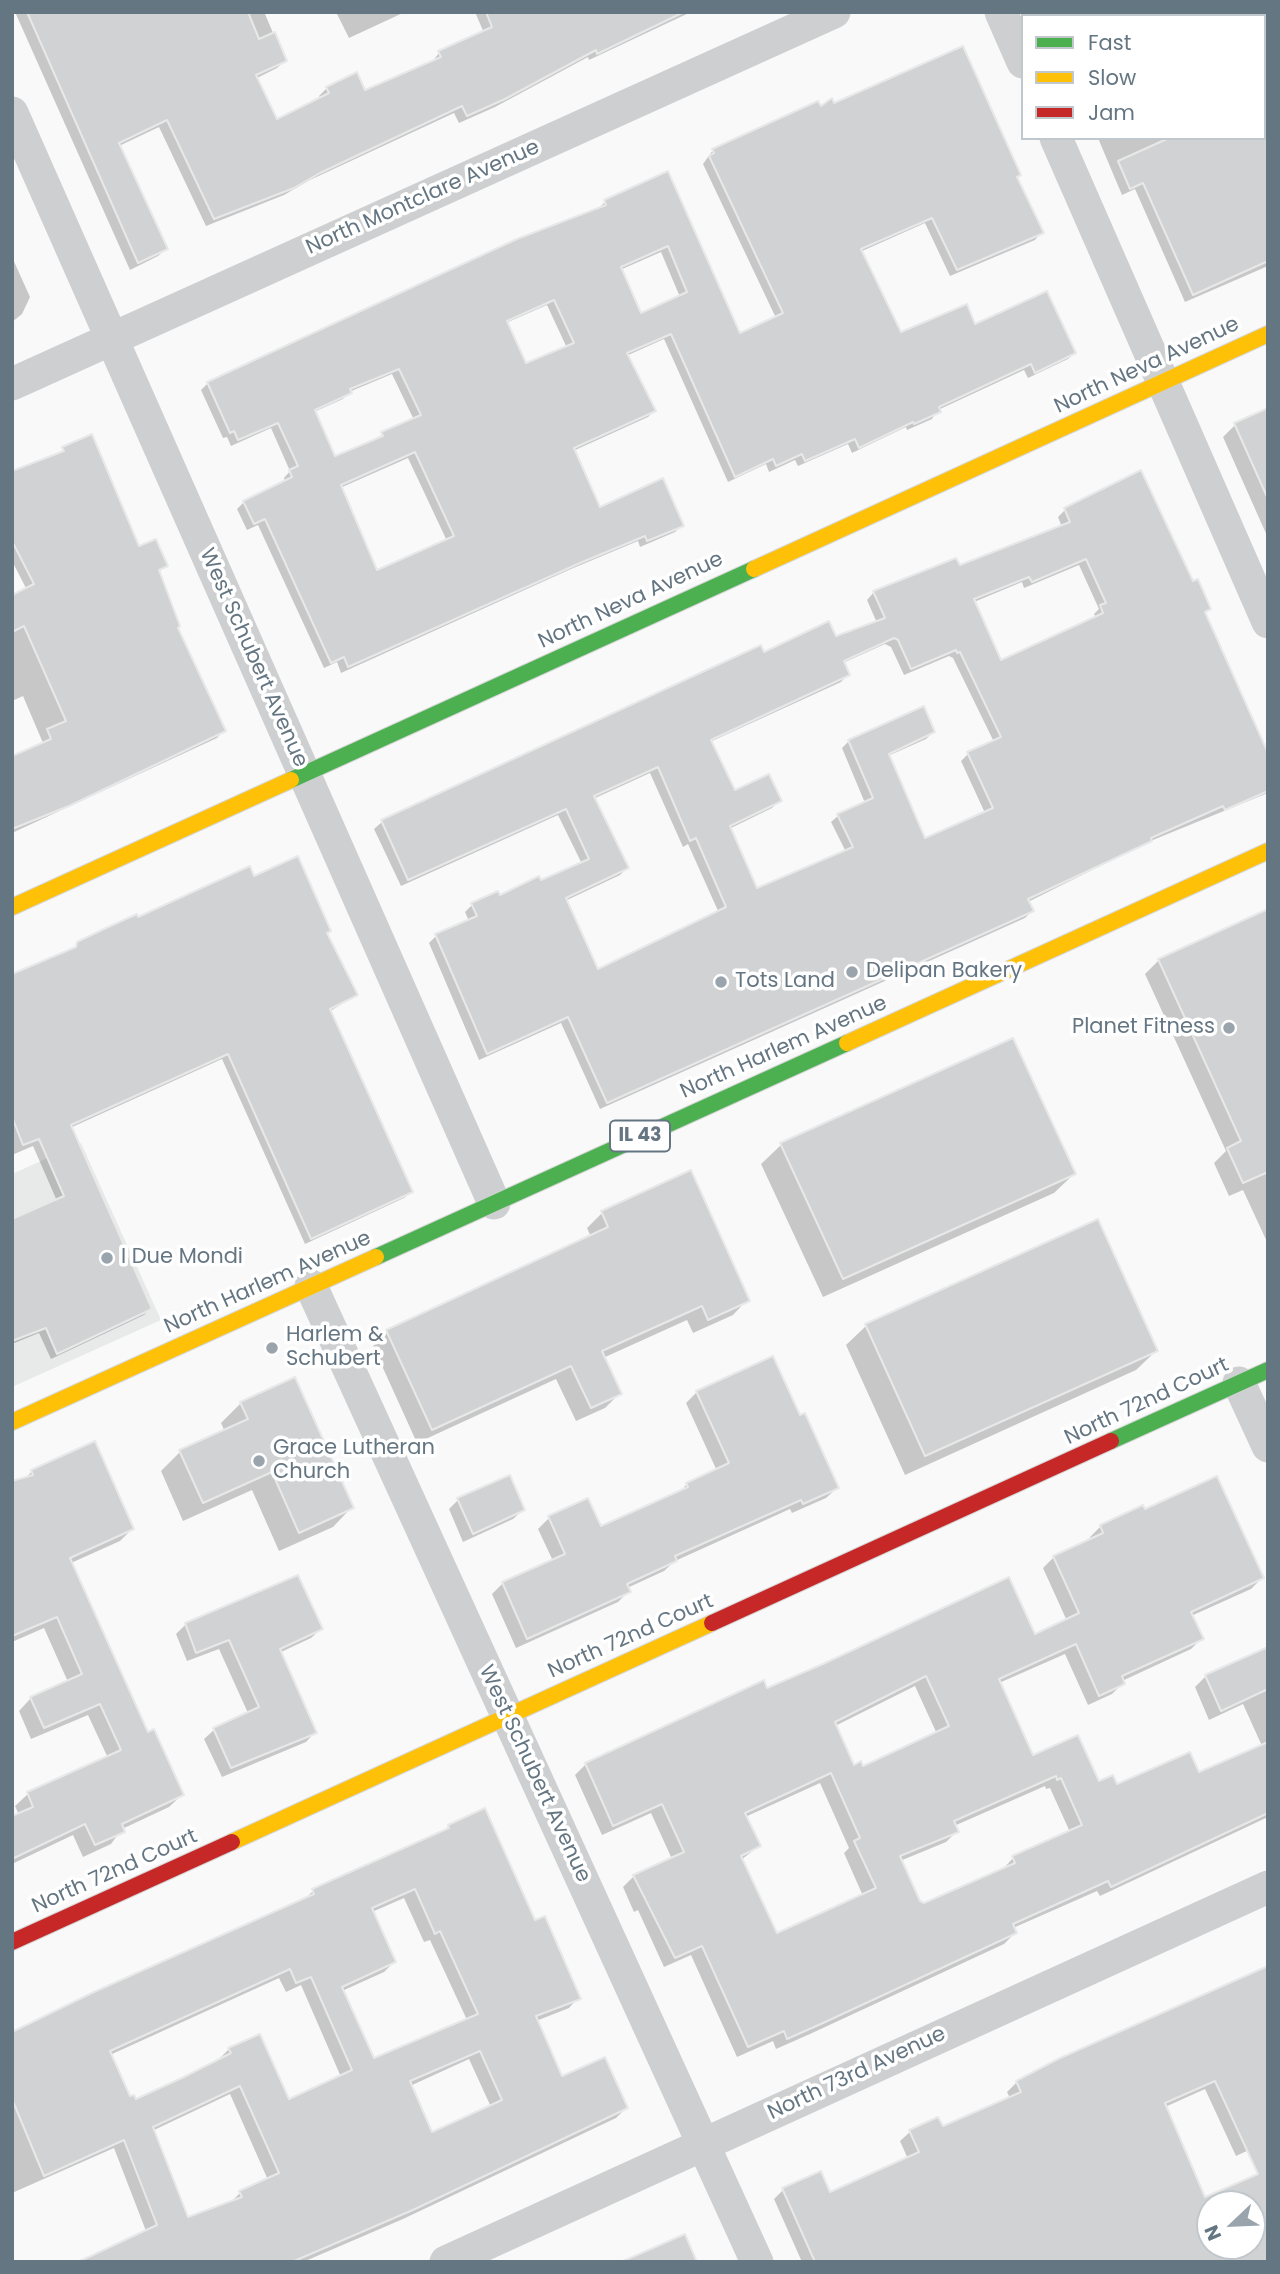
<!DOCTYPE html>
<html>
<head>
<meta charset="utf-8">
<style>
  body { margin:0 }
  #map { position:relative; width:1280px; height:2274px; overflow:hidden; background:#f9f9f9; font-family:Poppins,sans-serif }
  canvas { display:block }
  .frame { position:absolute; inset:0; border:14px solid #657683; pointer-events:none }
  .legend { position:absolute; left:1021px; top:14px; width:245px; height:126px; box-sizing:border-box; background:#fff; border:2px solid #c1c8cd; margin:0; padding:9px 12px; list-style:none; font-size:21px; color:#657683 }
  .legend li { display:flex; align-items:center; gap:14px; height:35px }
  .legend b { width:35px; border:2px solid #c1c8cd }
  .north { position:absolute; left:1196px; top:2190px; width:70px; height:70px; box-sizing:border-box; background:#fff; border:2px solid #c1c8cd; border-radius:50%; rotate:247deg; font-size:19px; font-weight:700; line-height:28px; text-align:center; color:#657683 }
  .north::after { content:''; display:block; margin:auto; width:24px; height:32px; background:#99a4ac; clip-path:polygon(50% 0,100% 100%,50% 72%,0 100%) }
</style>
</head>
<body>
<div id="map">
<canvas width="1280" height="2274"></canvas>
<div class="frame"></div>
<ul class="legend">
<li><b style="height:9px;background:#4caf50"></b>Fast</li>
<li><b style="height:9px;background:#ffc107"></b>Slow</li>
<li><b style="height:9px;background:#c62828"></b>Jam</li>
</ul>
<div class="north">N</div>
</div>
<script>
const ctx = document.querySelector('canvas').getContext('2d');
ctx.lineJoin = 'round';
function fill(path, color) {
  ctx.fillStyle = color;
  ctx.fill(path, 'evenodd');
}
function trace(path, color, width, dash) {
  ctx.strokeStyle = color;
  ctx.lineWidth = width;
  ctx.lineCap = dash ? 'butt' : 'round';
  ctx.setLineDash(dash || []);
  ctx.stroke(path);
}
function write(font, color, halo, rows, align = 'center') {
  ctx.font = font + ' Poppins,sans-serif';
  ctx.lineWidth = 7;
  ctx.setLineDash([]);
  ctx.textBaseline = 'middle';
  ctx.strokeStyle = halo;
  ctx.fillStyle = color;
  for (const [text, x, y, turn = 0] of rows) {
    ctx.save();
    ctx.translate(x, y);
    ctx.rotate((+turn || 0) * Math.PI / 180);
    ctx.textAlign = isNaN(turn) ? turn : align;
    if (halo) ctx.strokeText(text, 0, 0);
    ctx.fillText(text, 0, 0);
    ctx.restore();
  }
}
const built = new Path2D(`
  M81,1143L161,1320L12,1387V1174Z`);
const shadow = new Path2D(`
  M15,12H269L265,14L285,61L277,68L255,79L276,121L320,99L319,96L327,88L364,93L432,62L439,53L484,33L475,12H691L589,60L588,57L495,107L459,123L454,113L310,180L284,195L206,226L159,127L119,146L166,249L158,256L130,270Z
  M336,12H405L349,38Z
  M1044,12H1248L1241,16H1045Z
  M1264,83L1268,91V266L1185,302L1135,189L1122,195L1098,138H1264Z
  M833,105L1015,178L1041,233L1035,240L950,276L925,223L860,252L900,334L975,326L1074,353L1068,359L1028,378L1024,370L938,410L932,419L907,430L906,427L852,453L848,444L798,466L795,460L769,472L766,464L728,482L664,339L626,356L654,411L648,417L573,451L599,510L682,525L675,532L640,547L638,541L571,569L341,673L337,662L324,668L258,525L247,530L237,509L244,502L285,482L284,478L290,471L271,428L231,446L227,437L223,438L201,390L208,383L598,209L605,202L667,173L739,335L776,318L703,164L713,150ZM661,252L680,297L640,316L620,270ZM547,305L567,348L526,365L506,323ZM392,374L414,420L334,458L314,412L343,399L349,392ZM408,458L447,541L376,572L340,488Z
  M12,257L30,297L22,314L12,322Z
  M1235,425L1268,428V538L1223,437Z
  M91,437L139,548L166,565L158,573L176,628L223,731L217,738L12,833V756L43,743L23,696L12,701V597L27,590L12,561V475Z
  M1065,510L1192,583L1209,609L1204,614L1268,757V793L1148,842L1028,902L1032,911L1025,918L600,1109L561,1023L479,1060L429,943L436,936L469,921L465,912L472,905L540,883L582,864L558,815L401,886L374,829L382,822L761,647L764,654L835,638L877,623L867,600L874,592L959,568L1062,527L1058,517ZM1079,565L1099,609L1094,614L1096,618L1000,662L974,602L1022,582L1024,588ZM885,644L891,647L904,675L949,656L953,658L994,742L968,754L961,761L985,813L924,840L888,756L926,739L933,732L849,741L842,748L865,803L839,815L831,822L846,852L756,890L729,829L772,808L779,801L734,792L710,742L841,682L848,674L843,663ZM650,773L683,847L688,844L719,913L597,972L565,901L620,875L627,868L593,799Z
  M254,878L326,934L356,995L329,1012L411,1192L404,1198L305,1244L222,1059L70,1128L150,1309L144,1315L51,1359L39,1333L12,1344V1221L57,1201L33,1146L12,1155V979L72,950L78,944Z
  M1159,960L1268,1119V1244L1243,1190L1229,1196L1214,1163L1226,1151L1145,974Z
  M781,1145L1074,1174L1054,1193L823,1297L761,1164Z
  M690,1173L747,1300L733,1315L693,1333L687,1320L603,1358L620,1393L605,1408L576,1421L556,1379L417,1443L373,1346L388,1331L591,1237L587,1228L602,1213Z
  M866,1326L1156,1351L1136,1370L905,1475L846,1345Z
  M697,1392L837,1488L826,1498L792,1513L790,1509L675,1561L664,1571L627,1588L629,1591L618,1602L516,1648L492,1594L503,1583L553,1561L538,1529L549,1518L587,1500L600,1528L678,1494L687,1484L717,1471L686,1403Z
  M241,1403L352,1507L333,1527L279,1551L252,1490L183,1521L161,1471L180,1452L225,1432L221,1423Z
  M32,1471L132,1529L120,1541L71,1563L147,1735L182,1795L169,1807L122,1829L111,1844L83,1857L73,1835L12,1864V1818L19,1815L15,1806L28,1794L108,1758L88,1715L31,1739L19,1711L31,1698L68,1682L44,1628L12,1642V1483L24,1480Z
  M458,1500L523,1510L513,1519L463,1542L449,1509Z
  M1101,1526L1262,1578L1251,1589L1191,1616L1201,1639L1191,1649L1122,1681L1123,1683L1112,1694L1088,1705L1065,1654L999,1683L1032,1757L1116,1787L1199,1774L1262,1746L1243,1704L1209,1720L1195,1687L1206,1676L1268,1649V1817L1100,1896L1097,1891L1013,1928L1015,1933L1004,1944L810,2034L776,2049L773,2041L737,2057L691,1955L664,1967L638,1910L634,1912L623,1887L634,1876L672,1859L651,1813L602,1835L575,1775L586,1764L767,1691L1034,1636L1067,1621L1043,1568L1054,1557L1091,1541L1090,1537ZM915,1686L937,1734L862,1768L853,1767L835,1726ZM820,1783L849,1848L844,1853L863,1896L776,1936L741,1860L759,1846L745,1817ZM1045,1786L1046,1789L1050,1788L1070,1832L1013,1858L1003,1869L924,1905L918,1902L900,1861L946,1842L957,1831L954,1826Z
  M186,1624L321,1629L311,1638L279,1653L315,1732L306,1742L222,1777L204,1739L214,1730L248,1713L219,1649L187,1661L176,1634Z
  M449,1826L534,1922L578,1998L569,2008L536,2021L561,2079L626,2108L616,2118L403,2219L303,2262H83L146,2231L114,2148L12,2193V2034L303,1901L313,1891L441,1834ZM404,1898L424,1942L430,1940L467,2020L373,2061L342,1991L384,1972L394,1962L372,1912ZM279,1978L286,1992L301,1985L341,2077L288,2102L229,2049L219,2059L135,2102L130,2099L110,2055ZM469,2059L491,2107L432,2134L410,2086ZM230,2094L268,2180L240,2193L230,2203L187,2220L152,2131Z
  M1268,1967V2141L1236,2156L1205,2089L1165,2107L1204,2199L1268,2172V2262H802L774,2199L783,2190L830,2194L908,2159L900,2141L910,2132L937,2119L942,2128L1010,2098L1007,2092L1017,2082ZM1210,2204H1252V2246H1210Z`);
const building = new Path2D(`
  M27,12H248L259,39L275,32L287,61L256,75L277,119L329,93L326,87L357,72L365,90L441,57L438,51L492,27L486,12H684L597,54L596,50L505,99L467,116L462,106L320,173L294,188L214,219L167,120L119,143L168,249L138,263Z
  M963,46L1021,175L1017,177L1044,233L957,270L932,218L861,249L901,332L967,304L975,324L1047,291L1076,353L1035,373L1031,364L939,407L941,412L914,424L913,422L859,448L855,439L805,461L802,454L776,466L773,459L735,477L671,334L627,353L656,411L574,448L600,507L663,478L684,526L647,541L645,536L580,563L348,667L344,657L331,663L265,519L254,524L243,501L292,477L289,470L298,466L278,423L238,440L234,431L230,433L207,382L517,239L606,205L604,200L668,171L740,333L783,313L709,156L714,153L712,149L818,101L821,106L832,98L834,103ZM668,246L687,292L641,313L621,267ZM554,300L574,343L526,363L507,321ZM399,369L421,415L381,432L383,436L335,456L315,410L352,393L350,389ZM415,452L454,536L377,570L341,485Z
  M1169,138H1268V261L1193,295L1143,183L1130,189L1118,161Z
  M1268,408V499L1234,423Z
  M92,434L139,546L156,539L168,566L159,570L180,626L178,628L226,731L69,806L12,829V756L51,739L47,729L66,721L24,626L12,632V595L34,584L12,541V471L64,451L62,447Z
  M1141,470L1193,581L1198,579L1211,609L1205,612L1268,753V791L1225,810L1223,806L1151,838L1152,841L1028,899L1034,911L607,1103L568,1017L487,1054L435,934L477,916L471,903L498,891L500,895L539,876L541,880L589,859L566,809L408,880L381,820L761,645L764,652L829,621L836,636L885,618L873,591L956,558L960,565L1070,522L1064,508ZM1086,559L1106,603L1100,605L1103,613L1001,660L974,599L1029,577L1032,582ZM894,638L898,640L911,669L956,650L957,653L960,652L1001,737L967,752L993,808L925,838L889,754L935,732L924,706L848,740L873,798L837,814L853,847L757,888L730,826L782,801L769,774L735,790L711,740L850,675L844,661ZM658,767L690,841L696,838L726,907L598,969L566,898L629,868L594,796Z
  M298,856L331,931L327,933L358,995L330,1009L413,1192L311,1239L228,1054L71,1125L152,1309L57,1354L46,1328L12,1341V1219L64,1196L39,1139L23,1145L12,1117V974L76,947L77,942L104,929L137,914L138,917L250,866L254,876Z
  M1268,909V1172L1243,1183L1227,1148L1241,1141L1158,959Z
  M1013,1038L1076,1174L843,1279L780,1143Z
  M691,1170L750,1301L708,1320L702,1306L602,1351L622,1394L591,1408L571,1366L432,1430L386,1330L608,1227L601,1211Z
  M1098,1219L1158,1351L925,1456L865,1324Z
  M773,1356L800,1415L805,1413L839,1488L803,1504L801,1500L675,1556L677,1561L627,1584L631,1592L527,1639L502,1582L565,1554L548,1516L588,1498L601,1526L688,1487L686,1483L729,1463L696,1391Z
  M295,1377L354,1508L299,1533L272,1472L203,1503L179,1450L248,1419L240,1402Z
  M95,1441L134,1529L70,1558L148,1732L154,1729L184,1795L122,1824L125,1832L95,1845L85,1824L12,1859V1816L33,1807L27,1792L121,1750L100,1704L44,1728L30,1697L82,1674L57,1617L12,1636V1481L33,1475L31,1470Z
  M510,1475L525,1510L473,1534L457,1498Z
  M1217,1476L1264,1578L1191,1612L1204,1639L1122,1676L1125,1684L1099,1696L1076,1644L999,1679L1033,1755L1078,1735L1099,1781L1113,1775L1117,1784L1190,1752L1199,1772L1268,1742V1813L1111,1887L1108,1881L1013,1924L1017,1933L823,2023L787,2039L784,2031L748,2047L702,1946L675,1958L633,1875L684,1852L662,1804L613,1826L585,1763L764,1680L767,1688L823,1664L1009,1577L1035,1634L1079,1613L1053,1556L1103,1533L1100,1525L1143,1505L1145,1509ZM926,1676L949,1726L863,1766L861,1761L854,1765L835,1722ZM831,1773L860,1838L854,1841L876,1888L777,1933L741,1856L761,1846L745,1813ZM1056,1776L1057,1780L1061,1778L1082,1825L1012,1856L1015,1863L924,1903L920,1901L900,1856L959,1832L954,1821Z
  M298,1575L323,1629L280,1649L317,1733L231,1768L213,1728L259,1707L229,1640L196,1653L185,1623Z
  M1268,1647V1689L1221,1711L1205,1675Z
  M485,1808L535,1920L545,1916L581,1999L536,2016L562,2076L605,2057L628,2108L415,2209L292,2262H78L157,2225L124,2140L44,2176L12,2099V2032L94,1992L314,1894L312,1889L449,1828L448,1825ZM415,1889L435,1934L440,1931L478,2014L374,2058L342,1987L396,1962L372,1908ZM290,1969L296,1983L311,1977L352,2070L289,2099L260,2034L228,2048L231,2053L184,2077L136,2099L134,2095L130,2096L110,2051ZM480,2051L502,2100L432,2132L410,2081ZM240,2086L279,2173L239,2191L242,2197L188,2217L153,2127Z
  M1268,1966V2262H815L782,2188L821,2171L830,2192L919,2152L909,2130L938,2117L943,2126L1021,2092L1016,2081L1058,2059ZM1215,2081L1258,2174L1205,2197L1165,2103ZM1210,2204H1252V2246H1210Z
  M685,2234L697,2262H621Z`);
const street = new Path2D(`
  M1001,12L1023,62
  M12,113L494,1203
  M1056,138L1268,622
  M12,384L834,12
  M311,1286L757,2262
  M1239,1383L1268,1446
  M446,2262L1268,1887`);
const fast = new Path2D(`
  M291,780L754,569
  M376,1257L847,1043
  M1111,1441L1268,1370`);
const slow = new Path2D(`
  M754,569L1268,334
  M12,907L291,780
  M847,1043L1268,851
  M12,1422L376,1257
  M232,1842L712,1623`);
const jam = new Path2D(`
  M712,1623L1111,1441
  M12,1942L232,1842`);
const markers = [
  [852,972,7,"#99a4ac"],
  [721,982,7,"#99a4ac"],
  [1229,1028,7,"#99a4ac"],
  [107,1258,7,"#99a4ac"],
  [272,1348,7,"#99a4ac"],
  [259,1461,7,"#99a4ac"]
];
const shields = [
  [640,1136,60]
];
const shieldNames = [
  ["IL 43",640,1136]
];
const streetNames = [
  ["North Montclare Avenue",423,198,-24],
  ["North Neva Avenue",1147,366,-25],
  ["North Neva Avenue",631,601,-25],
  ["West Schubert Avenue",253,658,66],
  ["North Harlem Avenue",784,1048,-24],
  ["North Harlem Avenue",268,1283,-24],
  ["North 72nd Court",1147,1402,-25],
  ["North 72nd Court",631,1637,-24],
  ["West Schubert Avenue",534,1774,65],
  ["North 72nd Court",115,1872,-24],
  ["North 73rd Avenue",857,2074,-25]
];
const poiNames = [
  ["Delipan Bakery",866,972],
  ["Tots Land",735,982],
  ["Planet Fitness",1215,1028,"right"],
  ["I Due Mondi",121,1258],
  ["Harlem &",286,1336],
  ["Schubert",286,1360],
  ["Grace Lutheran",273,1449],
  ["Church",273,1473]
];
fill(built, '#e8e9e9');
fill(shadow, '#0003');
fill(building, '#d0d2d3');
trace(building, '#e8e8e8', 2);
trace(fast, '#d5d6d7', 18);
trace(slow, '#d5d6d7', 18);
trace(jam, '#d5d6d7', 18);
trace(street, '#cecfd0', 33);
trace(fast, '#4caf50', 16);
trace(slow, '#ffc107', 16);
trace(jam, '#c62828', 16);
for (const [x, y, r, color] of markers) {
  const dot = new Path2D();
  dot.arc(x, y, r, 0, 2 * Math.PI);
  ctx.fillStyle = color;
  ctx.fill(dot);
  trace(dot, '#fff', 2.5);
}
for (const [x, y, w] of shields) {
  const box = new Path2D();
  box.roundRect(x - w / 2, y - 15.5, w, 31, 5);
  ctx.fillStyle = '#fff';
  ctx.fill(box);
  trace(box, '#657683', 2);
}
write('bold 19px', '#657683', null, shieldNames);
write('21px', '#657683', '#fff', streetNames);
write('21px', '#657683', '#fff', poiNames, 'left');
</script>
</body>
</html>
